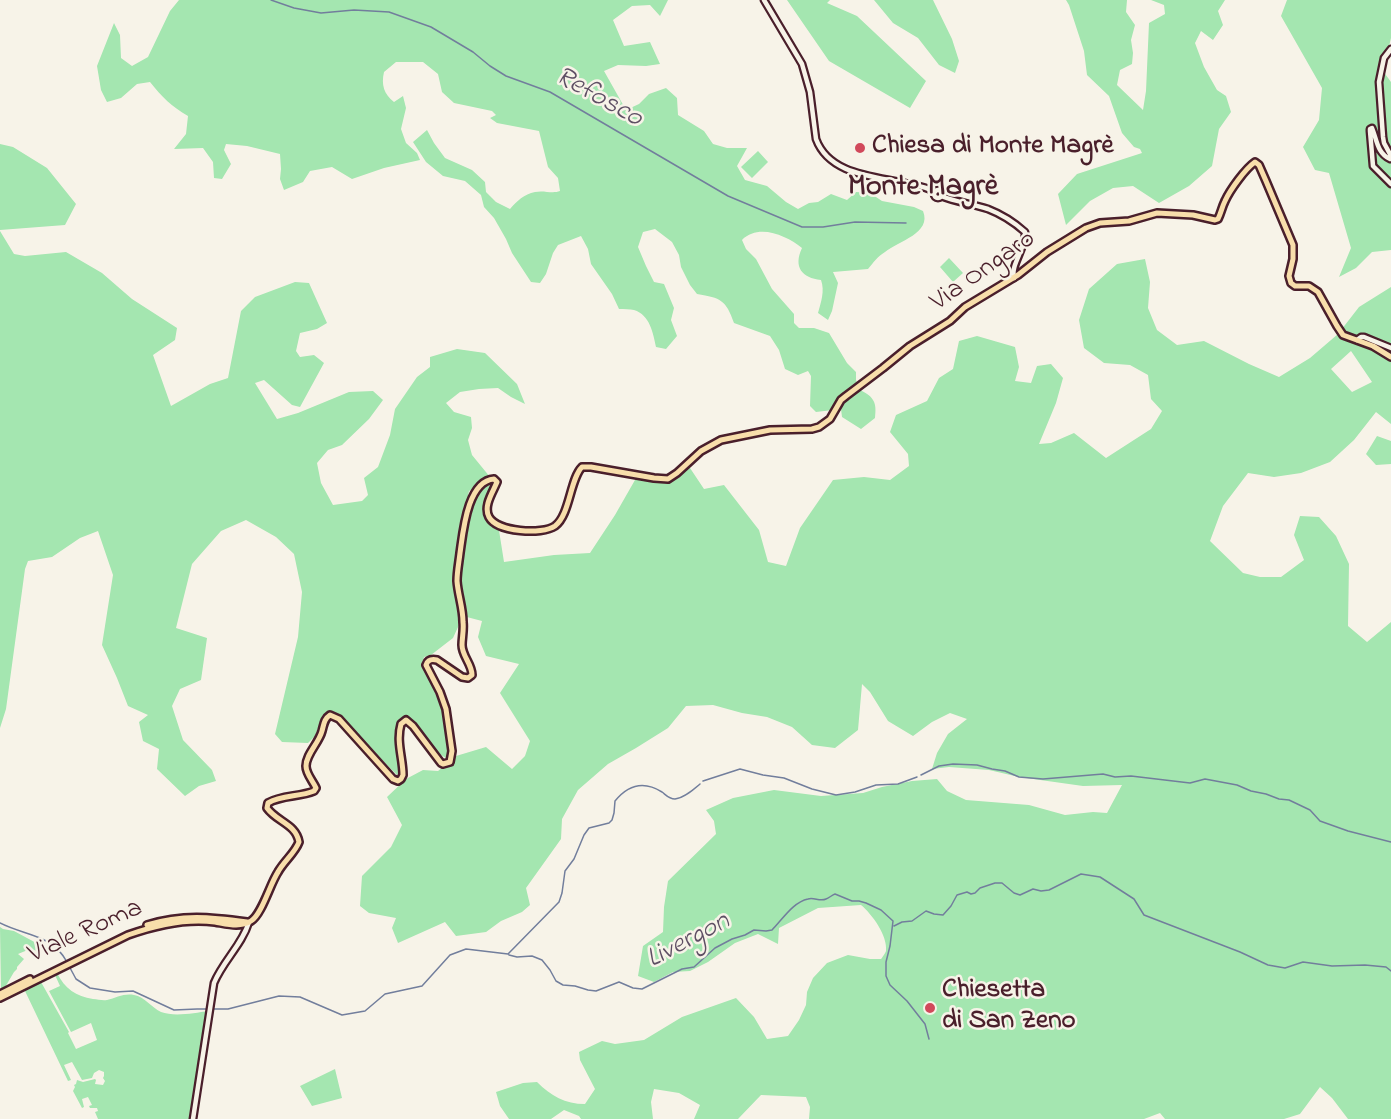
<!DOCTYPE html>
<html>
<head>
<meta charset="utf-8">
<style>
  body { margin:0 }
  canvas { display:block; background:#f7f3e8 }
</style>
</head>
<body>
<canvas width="1391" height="1119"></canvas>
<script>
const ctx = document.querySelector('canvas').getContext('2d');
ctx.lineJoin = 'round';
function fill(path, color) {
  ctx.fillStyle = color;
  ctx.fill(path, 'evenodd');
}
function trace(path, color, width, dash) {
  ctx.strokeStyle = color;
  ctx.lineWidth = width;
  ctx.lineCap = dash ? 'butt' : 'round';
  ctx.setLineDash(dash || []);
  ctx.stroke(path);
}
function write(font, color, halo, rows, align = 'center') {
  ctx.font = font + ' "Indie Flower",sans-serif';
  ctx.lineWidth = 5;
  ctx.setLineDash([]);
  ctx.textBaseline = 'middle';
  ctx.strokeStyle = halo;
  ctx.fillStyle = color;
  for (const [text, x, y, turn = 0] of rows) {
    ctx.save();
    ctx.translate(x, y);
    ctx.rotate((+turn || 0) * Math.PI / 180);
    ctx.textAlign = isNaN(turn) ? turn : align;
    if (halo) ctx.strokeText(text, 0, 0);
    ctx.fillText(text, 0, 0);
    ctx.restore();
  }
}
const green = new Path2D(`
  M179,0H668L660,16L650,5L632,6L613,20L624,46L650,42L660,64L646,66L618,65L604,71L626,110L639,104L649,94L666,88L677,98L678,115L704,131L713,144L727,148H747L737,166L745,180L767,186L786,202L798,209L809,203L818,202L831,194L847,200L856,192L870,193L882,201L914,207L923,211C932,233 899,241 885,252C878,256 873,263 868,269L833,272L838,283L832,311L828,320L818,313C821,302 825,291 821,280C802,278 793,267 802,248C787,236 759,223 742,240L746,249L756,259L772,289L794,314V323L799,328H814L829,333L847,363L856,372V380L860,390C874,397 877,402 875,418L861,429L842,417L841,409L816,412L810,406L811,376L808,371L798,375L785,369L779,350L770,336L734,323C726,300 721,298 697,294L690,285L681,267L679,255L672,242L655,229L643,232L638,247L646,266L654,282L664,284L674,308L671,320L677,336L666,349L656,347C653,333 650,315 634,310C630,309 624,309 619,309L612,294L591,264L588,249L581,236L558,245L553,253L546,274L540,283L531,282L512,253L506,239L494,218L484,207L481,195L465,181L443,176L426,162L413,142L427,130L434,143L445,158L472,170L485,182L486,192L496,202L510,209C517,201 524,194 535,192C544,190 552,194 560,191L558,178L548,167L539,131L497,123L490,118L496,115L492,111L454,103L442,92L438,74L423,62H396L384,72C381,85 384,94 394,102L403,96L406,108L401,129L406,143L417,153L420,160L384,168L352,179L332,167L310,171L303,182L284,190L280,179L281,169L280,154L247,146L226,144L224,150L231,164L222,179L214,178L213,162L203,148L174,149L186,134L188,116C172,107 161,96 150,82L137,84L121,98L107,102L101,90L97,66L114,23L120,35L121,58L132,66L148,57L170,11Z
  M787,0H830L827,3L857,16L926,81L910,108L829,61Z
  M874,0H933L952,39L959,61L955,73L939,65L918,38L893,23Z
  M1066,0H1127L1126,12L1135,25L1131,40L1133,53L1132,64L1120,70L1117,85L1143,110L1146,91L1149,23L1165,14L1164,5L1151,0H1225L1218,11L1223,25L1213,40L1201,31L1195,43L1204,67L1217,90L1226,96L1231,112L1219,129L1212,166L1189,186L1159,203L1133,186L1113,188L1090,201L1066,225L1058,194L1077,174L1142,153L1140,149L1134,147L1122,133L1109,96L1087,75L1084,51L1069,5Z
  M1287,0H1391V38L1383,71L1391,82V250L1372,252L1356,268L1339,277L1351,248L1329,173L1315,170L1303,147L1319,120L1322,88L1281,16Z
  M0,144L13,147L47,168L76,204L65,225L0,230Z
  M758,151L768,162L752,178L741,167Z
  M0,231L14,254L25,256L66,252L102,273L132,299L177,328L175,340L153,355L171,406L210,384L228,378L241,311L255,297L295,282L309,283L327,323L317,329L300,333L296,351L300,357L314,355L324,363L300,407L292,405L264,380L255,383L277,419L298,413L349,392L373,391L383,400L369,419L342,445L328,450L317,463L321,483L333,505L362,501L368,495L364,478L378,467L390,435L395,409L417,377L430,367V357L457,349L485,353L517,384L525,404L511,397L498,388L479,389L460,392L446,403L454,412L471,417L472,428L468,440L472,455L490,477L469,491L459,538L454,581L460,606L458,589L468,505L481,486L494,481L496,485L488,512L498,524L504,562L554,555L590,553L615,515L639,473C664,478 667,480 686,462L704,489L724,485L759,530L768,562L786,566L800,528L833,480L864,477L890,480L909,466L908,454L890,432L896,415L927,401L939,378L953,369L959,341L977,336L1015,347L1019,367L1015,381L1031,383L1037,366L1051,364L1063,378L1056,403L1039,444L1051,443L1074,433L1106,458L1151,429L1162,411L1151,399L1148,375L1130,365L1104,363L1084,348L1079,320L1089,289L1117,264L1145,259L1150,282L1148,308L1157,330L1177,345L1204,341L1249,364L1279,377L1310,358L1338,334L1359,307L1391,287V424L1376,412L1354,440L1330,462L1301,473L1274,477L1248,473L1223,506L1210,541L1243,573L1260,577H1281L1304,560L1294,535L1300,516L1319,517L1336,536L1349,564L1348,626L1367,642L1391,622V1119H1348L1332,1098L1320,1087L1300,1114L1284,1119H1165L1160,1113L1144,1119H809L810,1107L806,1097L761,1095L738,1119H694L700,1105L679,1093L654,1089L651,1102L653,1119H581L579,1116L564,1110L551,1119H509L500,1106L496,1092L523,1083L537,1082C551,1096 565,1104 585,1104L595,1089L580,1060L579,1052L602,1041L615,1044L644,1040L682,1017L736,998L754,1017L767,1039L788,1036L799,1020L806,1005L807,992L813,978L827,963L848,955L870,959H881C882,958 886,952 886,951C888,936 872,914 861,905L818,908L779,928L778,944L758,934L735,943L708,962L690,971L673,972L654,982L638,976L643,946L663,932L664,907L668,881L716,834L714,821L706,810L733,798L774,790L821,796L863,793L882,787L912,781L937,779L947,791L966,800L1029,805L1065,815L1093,812L1107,813L1122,785L1083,786L1019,777L989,770L949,767L932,769L937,753L948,734L967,719L950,713L932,722L913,736L888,721L870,692L862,684L858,730L835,748L812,745L792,727L767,717L742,713L713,705L686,706L668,728L636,748L608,764L578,790L562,819L561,839L526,888L530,905L522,912L501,921L486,932L456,936L445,922L398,943L392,928L396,918L369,913L360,906L362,876L391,847L402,825L387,797L406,779L423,770L438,771L456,756L486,747L512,769L525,756L530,741L500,693L519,664L486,656L478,637L482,621L463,616L453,638L431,655L424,657L422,665L441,705L446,723L448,753L446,758C428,748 424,725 403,717L398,721C395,740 396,753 400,772L397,775C376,755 357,729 333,713L323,715L315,736L308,743L282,742L275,734L298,637L302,592L294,554L276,537L246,520L221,531L192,564L176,628L207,638L201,680L180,689L172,706L183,740L212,770L216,781L199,786L185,796L157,769L159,749L143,741L139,722L148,715L128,706L117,678L102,645L113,575L98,531L80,538L52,557L28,561L25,569L6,709L0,728ZM1351,351L1372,382L1352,392L1331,369Z
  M949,258L963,273L953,282L940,267Z
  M1377,436L1391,441V464L1376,465L1366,454Z
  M0,927L3,929L14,931L40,945L37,951L30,949L18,954L24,959L17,967V969L14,972L4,989L1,991Z
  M57,973C65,989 76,996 93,999C98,999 102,1001 107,1000C116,998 124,993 134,995C145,997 151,1007 161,1012C174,1017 195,1013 208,1011L191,1119H98L95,1112L98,1111L97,1108H90L89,1106L92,1105L88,1097L82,1099L84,1107L82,1108L73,1091L75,1087L74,1085L76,1084L77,1080L83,1082L95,1079L96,1080L95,1084L103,1085L105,1081L103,1078L104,1076V1072L99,1070L94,1073L92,1078L82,1080L72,1062L64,1065L71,1080L68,1081L25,991L26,989L41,982L69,1032L68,1033L76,1049L97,1040L91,1023L71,1032L49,991L60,986L55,975Z
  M335,1069L342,1098L312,1106L300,1086Z`);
const stream = new Path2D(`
  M271,0L294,8L321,13L354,10L389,12L431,27L473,52L490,66L506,76L550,92L728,196L802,227H823L855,222L906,223
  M921,775L939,766L953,764L977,765L992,769L1005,771L1019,777L1043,779L1103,774L1115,777L1131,776L1190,783L1205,779L1237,785L1251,791L1266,794L1279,799L1289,800L1310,810L1320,821L1348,831L1391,842
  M703,781L740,769L763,775L784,778L812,789L836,795L855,792L876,785L898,784L917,777
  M0,923C25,936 52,934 67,962
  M894,926L902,922L912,921L926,911L934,914L943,915L951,906L957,895L967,892L971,894L975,893L980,888L995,883H1002L1014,893L1020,895L1033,889L1041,891L1049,890L1081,874L1100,877L1134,899L1144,915L1240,952L1268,965L1285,968L1303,962L1332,966L1365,965L1386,967L1391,971
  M509,955L517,957L532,956L542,960L550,970L556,981L563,985L575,986L588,990L596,991L619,982L633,988L642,989L682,969L694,967L715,948L732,939L745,935L754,930L766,931L772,930C782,920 793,902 808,899C814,897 820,902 826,899C829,898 832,895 835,894L852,901H859L866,903L881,910L893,921L890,946L886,962V976L890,985L907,1001L925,1024L929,1039
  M69,966L76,979L90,988L115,992L133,991L174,1010L197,1009H228L279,996L300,997L342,1015L365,1011L385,994L422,986L450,955L466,949L508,954L559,902L562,893L565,871L574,859L584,835L589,828L609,823L612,820L614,813L615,801C628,785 643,780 662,792C666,795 669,799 675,799C684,798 693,790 700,784`);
const minor = new Path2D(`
  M764,0L802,64L810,92L816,139C830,177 879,176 913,185C920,186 928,188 935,192
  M1391,49L1384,58L1379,82L1383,137L1384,143L1391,156L1390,159C1377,153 1377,140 1372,128L1370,129V131L1373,166L1391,184
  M934 194a4 4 0 1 1 8 0a4 4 0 1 1-8 0Z
  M941,196C956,202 973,204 988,209C1001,214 1015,223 1025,232C1026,249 1010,265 1014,278
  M1357,340L1361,337H1364L1391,348
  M193,1119L214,983C223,961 242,945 249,922`);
const major = new Path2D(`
  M147,925C182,914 211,917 247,922
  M0,994L30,979
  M0,998L128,935C156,925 185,918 215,922C227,924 240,928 251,921C262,914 270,884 278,872C284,861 295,853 299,842C296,824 277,822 267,808L268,803C281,795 300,797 314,791L316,788C313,781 306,774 306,766C306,754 319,743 322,731C324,724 324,719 330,715L339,719L393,779L398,781L401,779L403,775C403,758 396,742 401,724L406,720L413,726L441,763L443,764L450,762L452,751L446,709L440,692L426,665C428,659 432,659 437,660L462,677L468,678L472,675C472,664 462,656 462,645C462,638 464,630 463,622C463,608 458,595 457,581C457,572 459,562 460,553C463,533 467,481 494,479L497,482C493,492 483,506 489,517C497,532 542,535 555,526C570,515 570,479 582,467H591L654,478L668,479L677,473L701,451L721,440L770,430L812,429L819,427L830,419L841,400L846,396L883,368L910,346L950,321L965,307L1018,275L1047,252L1086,228L1100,223L1129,221L1157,213L1193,215L1215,220L1218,219C1221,213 1222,207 1225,201C1230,190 1245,169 1255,162L1259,165L1266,181L1293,245V259L1289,276L1291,283L1295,286H1309L1318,292L1337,326L1343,335L1373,346L1391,357`);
const markers = [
  [860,148,6,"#d1495b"],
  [930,1008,6,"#d1495b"]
];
const poiNames = [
  ["Chiesa di Monte Magrè",872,148],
  ["Chiesetta",942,992],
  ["di San Zeno",942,1023]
];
const streetNames = [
  ["Via Ongaro",984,272,-35],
  ["Viale Roma",86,933,-24]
];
const waterNames = [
  ["Refosco",598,99,29],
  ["Livergon",689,942,-28]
];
const quarterNames = [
  ["Monte Magrè",923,189]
];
fill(green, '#a4e6b0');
trace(stream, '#727e9c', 1.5);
trace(minor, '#4a1f2b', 9);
trace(major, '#4a1f2b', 10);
trace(minor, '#f7f3e8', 4.5);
trace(major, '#f8deab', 5);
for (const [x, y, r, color] of markers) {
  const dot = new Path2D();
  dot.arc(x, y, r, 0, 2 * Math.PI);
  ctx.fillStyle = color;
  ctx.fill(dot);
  trace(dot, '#f7f3e8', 2);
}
write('bold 27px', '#4a1f2b', '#f7f3e8', poiNames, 'left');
write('27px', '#4a1f2b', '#f7f3e8', streetNames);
write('italic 28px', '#5e4f64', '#f7f3e8', waterNames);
write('bold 30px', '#4a1f2b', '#f7f3e8', quarterNames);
</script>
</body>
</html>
